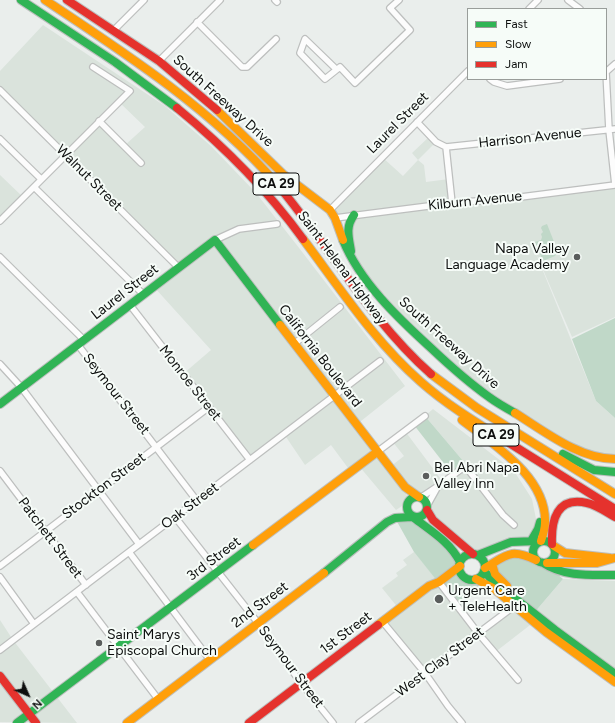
<!DOCTYPE html>
<html>
<head>
<meta charset="utf-8">
<style>
  body { margin:0 }
  #map { position:relative; width:615px; height:723px; overflow:hidden; background:#eaeeec; font-family:Figtree,sans-serif }
  canvas { display:block }
  .legend { position:absolute; left:467px; top:8px; width:140px; height:72px; box-sizing:border-box; background:#f6fcf8; border:1px solid #999d9a; margin:0; padding:5px 7px; list-style:none; font-size:12px; color:#0d0f0e }
  .legend li { display:flex; align-items:center; gap:8px; height:20px }
  .legend b { width:20px; border:1px solid #999d9a }
  .north { position:absolute; left:8px; top:675px; width:40px; height:40px; -webkit-text-stroke:3px #f6fcf8; paint-order:stroke; rotate:135deg; font-size:11px; font-weight:700; line-height:16px; text-align:center; color:#0d0f0e }
  .north::after { content:''; display:block; margin:auto; width:14px; height:18px; background:#0d0f0e; clip-path:polygon(50% 0,100% 100%,50% 72%,0 100%) }
</style>
</head>
<body>
<div id="map">
<canvas width="615" height="723"></canvas>
<ul class="legend">
<li><b style="height:5px;background:#30b455"></b>Fast</li>
<li><b style="height:5px;background:#ff9f0a"></b>Slow</li>
<li><b style="height:5px;background:#e5322d"></b>Jam</li>
</ul>
<div class="north">N</div>
</div>
<script>
const ctx = document.querySelector('canvas').getContext('2d');
ctx.lineJoin = 'round';
function fill(path, color) {
  ctx.fillStyle = color;
  ctx.fill(path, 'evenodd');
}
function trace(path, color, width, dash) {
  ctx.strokeStyle = color;
  ctx.lineWidth = width;
  ctx.lineCap = dash ? 'butt' : 'round';
  ctx.setLineDash(dash || []);
  ctx.stroke(path);
}
function write(font, color, halo, rows, align = 'center') {
  ctx.font = font + ' Figtree,sans-serif';
  ctx.lineWidth = 4;
  ctx.setLineDash([]);
  ctx.textBaseline = 'middle';
  ctx.strokeStyle = halo;
  ctx.fillStyle = color;
  for (const [text, x, y, turn = 0] of rows) {
    ctx.save();
    ctx.translate(x, y);
    ctx.rotate((+turn || 0) * Math.PI / 180);
    ctx.textAlign = isNaN(turn) ? turn : align;
    if (halo) ctx.strokeText(text, 0, 0);
    ctx.fillText(text, 0, 0);
    ctx.restore();
  }
}
const built = new Path2D(`
  M43,25L165,106L211,146L256,193L296,244L405,386L356,425L390,467L404,456L392,441L405,431L443,482L464,462L425,416L433,409L514,471L532,499L538,529L528,541L478,555L427,510L438,487L419,497L405,487L408,502L396,510L359,466L351,472L331,445L305,465L284,434L250,460L183,374L211,350L154,287L178,267L0,90V71ZM119,102L145,127L124,146L100,121Z
  M430,136L436,142L418,160L424,165L426,182L449,179L452,203L615,185V317L572,337L532,244L596,401L615,418V459L591,456L504,407L412,331L360,271L350,243L354,216L335,218L330,210L382,157L403,176L418,160L412,153Z
  M0,175L23,197L0,221Z
  M414,552L439,582L478,633L515,606L534,622L494,653L478,633L425,673L382,621L399,609L382,588L398,576L396,573L407,565L403,560Z
  M563,579L615,581V674L534,613Z
  M0,620L13,640L77,723L0,722Z`);
const green = new Path2D(`
  M547,224L558,252L555,256L543,261L535,242L541,240L542,237L541,234L543,232L541,228L542,226Z
  M615,318V418L596,401L572,339Z
  M425,416L464,462L460,470L453,475L414,425Z
  M413,517L451,548L462,573C467,579 471,578 477,580C481,581 484,583 487,585L458,607L414,552L395,518Z
  M516,553L550,568L563,579L534,613L514,596L509,588L495,574L496,561Z`);
const street = new Path2D(`
  M275,0L277,2
  M568,0L580,9
  M529,9L538,0
  M197,22L242,67H247L276,39
  M113,31L144,0
  M159,61L220,0
  M336,69L305,39L300,53L325,79L340,67L355,83L410,30L390,8L399,0
  M606,72L609,130L615,185
  M606,72L615,64
  M490,79L494,82L507,86L560,79
  M0,90L178,267
  M99,121L141,163
  M417,122L436,142L446,147L452,203
  M0,139L41,179
  M446,147L615,129
  M34,187L144,295
  M330,210L468,71
  M335,218L452,203L513,198L615,185
  M0,221L130,91L93,67
  M215,240L239,229L277,224
  M0,257L84,340
  M130,305L250,460
  M294,344L340,307
  M78,345L197,501
  M0,364L21,387L139,544
  M377,452L425,416
  M0,471L86,585
  M420,498L438,486L460,470L465,468L470,472L503,515L514,525
  M427,506L437,488
  M175,517L258,623L301,683L333,723
  M129,552L210,660
  M0,566L209,407
  M0,577L34,624
  M439,582L478,633L518,680
  M77,592L158,699
  M382,621L425,673L448,706L462,723
  M0,650L380,361
  M359,723L517,604`);
const fast = new Path2D(`
  M21,0L115,62L177,108
  M343,240C360,282 398,318 431,348C449,365 468,382 489,397C497,403 506,408 515,413
  M351,251C349,238 345,227 354,215
  M0,404L215,240L280,325
  M563,454L594,470L615,472
  M407 507a10 10 0 1 1 20 0a10 10 0 1 1-20 0Z
  M414,518C431,531 450,542 460,562
  M533 552a11 11 0 1 1 22 0a11 11 0 1 1-22 0Z
  M531,541L538,529L540,522
  M459 567a13 13 0 1 1 26 0a13 13 0 1 1-26 0Z
  M478,555L511,542L537,541
  M543,563C564,577 591,575 615,575
  M484,571L493,581L555,630L615,674
  M324,573L387,522L395,518L412,517
  M17,723L253,545`);
const slow = new Path2D(`
  M45,0C128,55 211,109 277,184
  M217,110L284,175L330,210L335,218L343,240
  M303,239C340,288 374,341 421,382C447,405 477,423 506,441
  M280,325L405,487L419,497
  M431,374L477,408L615,494
  M515,413C544,431 579,459 615,459
  M462,420C494,445 547,477 545,523C545,529 543,535 541,541
  M253,545L377,452
  M554,546L565,553L610,558
  M547,563H597L614,558
  M492,564L495,574L507,586
  M485,568C507,555 510,548 536,560
  M476,579L493,588L546,632L615,682
  M378,625L429,586L439,582L460,566
  M127,723L324,573`);
const jam = new Path2D(`
  M67,0L159,61L217,110
  M177,108C226,148 266,188 303,239
  M277,184C329,246 370,320 431,374
  M506,441L615,509
  M427,510L433,520L473,554
  M552,544C551,520 557,496 587,503C597,505 606,512 615,517
  M0,676L36,723
  M249,723L378,625`);
const markers = [
  [577,257,4,"#5a5d5c"],
  [426,476,4,"#5a5d5c"],
  [439,599,5,"#5a5d5c"],
  [99,643,4,"#5a5d5c"]
];
const shields = [
  [276,184,46],
  [496,435,46]
];
const shieldNames = [
  ["CA 29",276,184],
  ["CA 29",496,435]
];
const streetNames = [
  ["South Freeway Drive",223,101,42],
  ["Laurel Street",398,123,-45],
  ["Harrison Avenue",530,138,-6],
  ["Walnut Street",89,178,45],
  ["Kilburn Avenue",475,201,-6],
  ["Saint Helena Highway",342,268,53],
  ["Laurel Street",125,292,-38],
  ["South Freeway Drive",449,343,42],
  ["California Boulevard",320,356,52],
  ["Monroe Street",190,383,52],
  ["Seymour Street",116,394,52],
  ["Stockton Street",104,486,-37],
  ["Oak Street",190,506,-37],
  ["Patchett Street",50,538,53],
  ["3rd Street",214,559,-37],
  ["2nd Street",260,605,-37],
  ["1st Street",346,633,-37],
  ["West Clay Street",440,662,-37],
  ["Seymour Street",291,667,53]
];
const poiNames = [
  ["Napa Valley",569,249,"right"],
  ["Language Academy",569,265,"right"],
  ["Bel Abri Napa",434,468],
  ["Valley Inn",434,484],
  ["Urgent Care",448,591],
  ["+ TeleHealth",448,607],
  ["Saint Marys",107,635],
  ["Episcopal Church",107,651]
];
fill(built, '#dae3dc');
fill(green, '#c0d8c8');
trace(street, '#bdbfbe', 8);
trace(fast, '#bdbfbe', 10);
trace(slow, '#bdbfbe', 10);
trace(jam, '#bdbfbe', 10);
trace(street, '#fcfcfc', 5.5);
trace(fast, '#30b455', 8);
trace(slow, '#ff9f0a', 8);
trace(jam, '#e5322d', 8);
for (const [x, y, r, color] of markers) {
  const dot = new Path2D();
  dot.arc(x, y, r, 0, 2 * Math.PI);
  ctx.fillStyle = color;
  ctx.fill(dot);
  trace(dot, '#f6fcf8', 1.5);
}
for (const [x, y, w] of shields) {
  const box = new Path2D();
  box.roundRect(x - w / 2, y - 11, w, 22, 3);
  ctx.fillStyle = '#f6fcf8';
  ctx.fill(box);
  trace(box, '#0d0f0e', 1);
}
write('bold 13px', '#0d0f0e', null, shieldNames);
write('14px', '#0d0f0e', '#f6fcf8', streetNames);
write('14px', '#0d0f0e', '#f6fcf8', poiNames, 'left');
</script>
</body>
</html>
